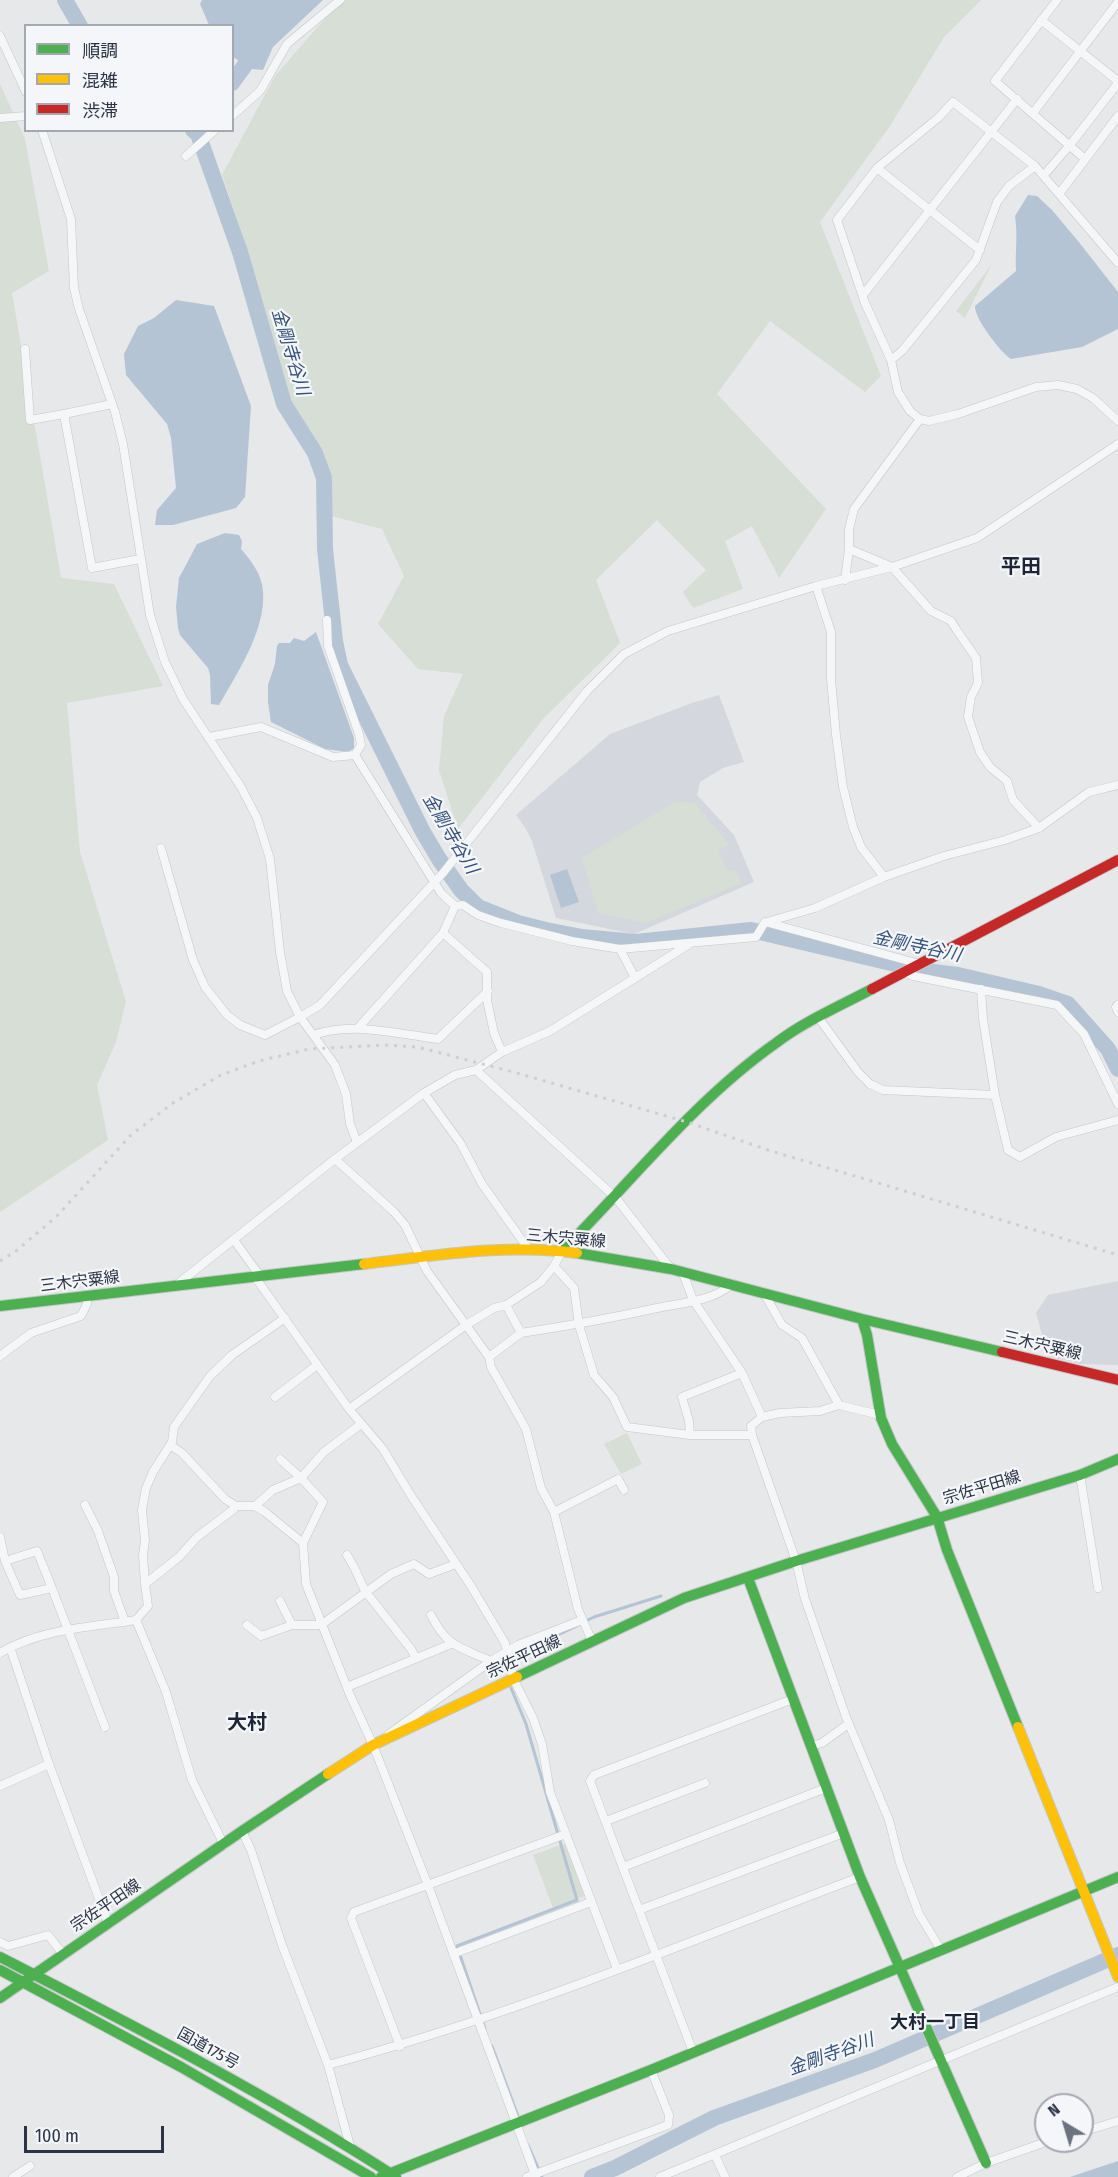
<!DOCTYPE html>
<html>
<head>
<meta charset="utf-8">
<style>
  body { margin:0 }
  #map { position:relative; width:1118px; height:2177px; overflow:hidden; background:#e6e8ea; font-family:"Fira Sans Condensed","Noto Sans JP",sans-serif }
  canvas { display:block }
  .legend { position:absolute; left:24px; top:24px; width:210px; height:108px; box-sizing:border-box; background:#f4f6f9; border:2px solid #a4a8b1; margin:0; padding:8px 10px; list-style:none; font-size:18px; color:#2b3445 }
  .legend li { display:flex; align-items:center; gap:12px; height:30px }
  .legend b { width:30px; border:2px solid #a4a8b1 }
  .north { position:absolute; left:1034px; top:2093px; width:60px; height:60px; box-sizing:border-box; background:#f4f6f9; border:2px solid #a4a8b1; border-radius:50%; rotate:322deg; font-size:16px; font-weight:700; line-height:24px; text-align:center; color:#2b3445 }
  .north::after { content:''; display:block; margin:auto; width:21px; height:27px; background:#6c737f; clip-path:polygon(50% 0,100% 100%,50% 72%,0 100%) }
  .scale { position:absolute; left:24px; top:2126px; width:140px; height:27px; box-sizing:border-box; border:3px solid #2b3445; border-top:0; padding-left:8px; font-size:18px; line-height:21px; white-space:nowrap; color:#2b3445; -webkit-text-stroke:4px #f4f6f9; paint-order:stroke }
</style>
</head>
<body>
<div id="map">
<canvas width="1118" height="2177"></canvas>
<ul class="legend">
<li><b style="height:8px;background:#4caf50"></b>順調</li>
<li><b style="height:8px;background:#ffc107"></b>混雑</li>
<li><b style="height:8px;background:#c62828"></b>渋滞</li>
</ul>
<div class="north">N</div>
<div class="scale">100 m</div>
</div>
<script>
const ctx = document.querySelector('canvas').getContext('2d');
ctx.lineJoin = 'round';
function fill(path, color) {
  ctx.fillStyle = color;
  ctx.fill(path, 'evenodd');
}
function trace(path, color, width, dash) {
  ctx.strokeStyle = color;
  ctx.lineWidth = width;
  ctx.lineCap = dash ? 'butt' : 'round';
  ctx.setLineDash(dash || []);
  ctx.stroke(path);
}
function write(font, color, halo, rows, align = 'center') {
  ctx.font = font + ' "Fira Sans Condensed","Noto Sans JP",sans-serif';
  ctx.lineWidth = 4.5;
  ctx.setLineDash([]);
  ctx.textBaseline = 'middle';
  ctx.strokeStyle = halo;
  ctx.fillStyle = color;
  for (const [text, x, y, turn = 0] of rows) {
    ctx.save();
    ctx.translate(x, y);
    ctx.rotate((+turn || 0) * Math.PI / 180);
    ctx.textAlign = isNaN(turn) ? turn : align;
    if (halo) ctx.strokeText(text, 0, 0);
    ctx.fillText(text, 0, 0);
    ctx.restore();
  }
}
const built = new Path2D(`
  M719,695L744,762L723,768L700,782L697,795L734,835L754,882L634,934L556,918L532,841L526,829L516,815L610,734L692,703Z
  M1118,1281V1365L1080,1364L1048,1356L1036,1313L1048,1295Z`);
const green = new Path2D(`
  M341,0H981L944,37L890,126L820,222L881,376L865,392L770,321L717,394L826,509L779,578L752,526L725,541L743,589L693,608L683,592L706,570L657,520L596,580L620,643L543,719L458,829L439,770L444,716L463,674L418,669L378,624L404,576L382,529L331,516L325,456L288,399L245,242L222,175L275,76Z
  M0,84L25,139L49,271L12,293L61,578L114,584L163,686L67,703L80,852L126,1002L116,1042L97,1085L108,1140L0,1212Z
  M992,264L965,318L956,311Z
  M676,801L695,803L725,839L729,846L718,850L727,871L736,870L742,883L646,923L598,913L582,858Z
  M627,1433L642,1464L621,1474L604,1444Z
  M563,1844L569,1846L587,1895L553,1908L533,1855Z`);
const water = new Path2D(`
  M202,0H323L273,47L263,70L252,69L233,57L232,26L209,25L200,4Z
  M1028,195L1037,196L1052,210L1078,241L1118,292V329L1082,347L1011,359C1001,353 974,318 975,306L1016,271C1015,252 1018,235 1015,216Z
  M176,300L214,306L251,406L245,497L236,508L173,525H155L157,510L176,488L171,438L167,424L126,375L124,354L138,326L154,318Z
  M225,533L239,535L242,541L241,549C249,558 259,571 262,584C270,624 238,672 219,705L211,704L210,675L208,668L180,635L178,628L176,607L179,578L197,544Z
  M316,632L354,738V748L348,752L325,749L271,722L268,702V685L275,664L277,646L279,643H290L294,638L304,641Z
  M567,869L579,902L561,908L550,875Z
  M1118,2161V2177H1070Z`);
const stream = new Path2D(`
  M586,1621L594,1617L661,1596
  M521,1653C540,1641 561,1635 580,1624
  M485,2029L457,1946L577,1900L526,1724L511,1688
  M492,2046L519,2119
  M528,2145L542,2177`);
const river = new Path2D(`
  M65,0L80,26
  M232,83L245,65
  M193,130L198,134L240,252L284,404L315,453L324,478L325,549L335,641L340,665L423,832L439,859L461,890L478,907L518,923L546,930L582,937L636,942L751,930L925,971L958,975L1039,994L1068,1004L1108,1049L1118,1069
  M592,2177L615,2168L714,2118L875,2060L1118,1955`);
const street = new Path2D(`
  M1057,0L995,81L1085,159
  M1041,20L1118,81
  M0,36L26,92
  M1033,113L1118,2
  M232,116L260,91L287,44L340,0
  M0,118L26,116
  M42,130L71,219L74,288L79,309L115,412L123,444L150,615L165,662L183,699L241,787L257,818L270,859L280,952L287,991L300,1017L335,1065L346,1094L350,1124L357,1142
  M186,156L215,130
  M877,168L980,250
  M1044,175L1070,145L1118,83
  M1059,194L1118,116
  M1118,263L1035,166L953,102L938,118L877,168L837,220L865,303L891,360L898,392L910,411L920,419L929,421L958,414L1036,387L1058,385L1077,389L1093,398L1118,421
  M863,295L1017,99
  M25,349L30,420L64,414
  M891,360L902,351L976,260L997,202L1009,186L1035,166
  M112,404L64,414L92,568L140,559
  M849,549L892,567L931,611L951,621L956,629L976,658L978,683L971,697L968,717L980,752L990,767L1007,781L1013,800L1039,828
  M845,580L849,549V529L854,509L920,419
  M816,586L831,632V679L836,735L843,787L853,827L861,847L884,877
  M327,620L328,646L359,734L361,745L355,755
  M209,737L261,727L333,757L355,755L441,893L455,906L463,905L478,915L501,923L572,941L620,949L756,937L765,922L920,964
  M161,848L193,960L205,987L227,1015L240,1025L265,1035L300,1017L320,1005L443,873L587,691L624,654L668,631L816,586L892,567L977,538L1118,444
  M455,906L443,933L487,972V1000L494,1033L502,1052
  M767,922L815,908L884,877L944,856L1005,840L1039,828L1089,792L1118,785
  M620,949L635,978
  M904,972L913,976L1057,1005L1084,1034L1118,1104
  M981,989L983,1019L995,1095
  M1118,1005L1116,1007L1118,1012
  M818,1017L858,1072L870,1084L883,1090L995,1095L1008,1150L1020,1157L1056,1137L1118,1120
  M358,1028L443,933
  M313,1035C352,1021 398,1034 438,1039L488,991
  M476,1070L616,1198L671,1269
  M424,1093L461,1144L482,1184L529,1250
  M335,1159L394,1212L405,1225L427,1271L489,1357L491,1367L526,1429L541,1488L554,1512L578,1609L592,1641
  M234,1240L260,1276
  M554,1266L574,1288L579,1325L594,1375L613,1397L627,1427L690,1435H752
  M683,1273L693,1300L742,1373L762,1417
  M255,1277L349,1409L383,1449L410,1494L471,1586L505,1643L514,1680L533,1718L542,1744L550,1792L617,1969
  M180,1282L335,1159L424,1093L455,1075L476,1070L502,1052L550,1031L688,945
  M764,1293L782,1325L802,1338L839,1405
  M506,1305L521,1333C567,1326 612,1318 657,1308C682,1303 712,1301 731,1285
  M0,1356L31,1333L81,1316L87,1304L86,1296
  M489,1357L521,1333
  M275,1397L317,1365
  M349,1409L466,1325L494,1308L506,1305L541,1282L554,1266L562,1251
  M881,1418L876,1414L839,1405L820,1411L780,1413L762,1417L751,1426L752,1435L796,1561L805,1599L846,1717L889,1820L900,1863L919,1914L941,1950
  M690,1435L689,1421L682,1397L742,1373
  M170,1445L182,1453L225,1499L236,1506H255L265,1512L303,1543L306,1584L350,1695L373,1745L428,1885L536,2177
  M280,1459L301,1478L323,1502L303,1543
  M1080,1475L1098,1588
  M85,1505L98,1531L114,1577V1591L125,1622
  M255,1506L273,1490L301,1478L324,1452L361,1424
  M554,1512L618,1479L624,1490
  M0,1537L5,1561L20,1595L52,1588L105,1727
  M347,1555L354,1567L365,1591L411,1649L416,1658
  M5,1561L37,1551L52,1588
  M145,1584L179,1557L197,1537L234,1509L236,1506
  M280,1601L292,1625H321L391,1574L414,1564L429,1574L456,1564
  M431,1615C447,1647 459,1647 491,1661
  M136,1620L166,1692L192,1780L224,1845
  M247,1625L261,1636L292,1625
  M10,1647L49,1764L108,1923
  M0,1653C40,1629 91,1627 136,1620L148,1606L145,1584L143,1555L145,1541L142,1510L146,1488L153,1472L172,1442L174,1427L210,1376L232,1355L285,1318
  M347,1687L451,1644
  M389,1734L491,1661L518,1645L582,1620
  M811,1746L822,1743L848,1724
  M0,1786L49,1764
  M606,1821L705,1783
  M242,1831L251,1850L282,1945L328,2065L350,2146
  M623,1867L826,1788
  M639,1910L844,1833
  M0,1942L8,1946L48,1935L63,1954
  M453,1954L591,1902
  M400,2046L351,1918L354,1912L566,1834
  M693,2052L590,1781L594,1775L793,1699
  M328,2065C510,2017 684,1943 860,1877
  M1082,2132L1118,2121
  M715,2155L725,2177
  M13,2177L30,2166
  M527,2177L668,2125L669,2115L651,2070
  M660,2177L1118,1987
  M957,2177L986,2163L1049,2141`);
const fast = new Path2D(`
  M562,1251C632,1181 695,1100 776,1043C805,1021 840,1006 872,989
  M577,1253L671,1269L862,1319L1002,1352
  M0,1306L364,1264
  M862,1319L867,1335L881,1418L892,1444L937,1517L947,1550L1018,1727
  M748,1578L860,1877L986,2163
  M517,1677L684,1598L796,1561L1080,1475L1118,1459
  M0,1957C134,2026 269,2095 396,2177
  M0,1970L181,2067L371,2177
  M0,1998L242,1831L328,1774
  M381,2177L651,2070L1118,1877`);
const slow = new Path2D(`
  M364,1264C432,1256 508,1243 577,1253
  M1018,1727L1118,1977
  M328,1774L373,1745L517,1677`);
const jam = new Path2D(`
  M872,989L1118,860
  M1002,1352L1118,1380`);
const rail = new Path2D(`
  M0,1261L16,1251L56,1217L131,1135L173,1103L221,1075L259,1061L309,1049L385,1045L417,1047L517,1073L687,1122L768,1150L1118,1255`);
const streetNames = [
  ["三木宍粟線",566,1239,5],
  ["三木宍粟線",80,1282,-7],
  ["三木宍粟線",1042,1346,13],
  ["宗佐平田線",982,1488,-17],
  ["宗佐平田線",524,1657,-25],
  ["宗佐平田線",106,1906,-34],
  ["国道175号",208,2049,29]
];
const waterNames = [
  ["金剛寺谷川",290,352,73],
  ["金剛寺谷川",450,834,59],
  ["金剛寺谷川",917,947,12],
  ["金剛寺谷川",831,2055,-20]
];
const neighbourhoodNames = [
  ["大村一丁目",935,2023]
];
const quarterNames = [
  ["平田",1021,567],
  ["大村",247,1723]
];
fill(built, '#d4d7dd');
fill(green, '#d6ded6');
fill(water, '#b4c4d5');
trace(stream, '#b4c4d5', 3);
trace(river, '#b4c4d5', 16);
trace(street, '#c4c6c8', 9);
trace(fast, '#c4c6c8', 12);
trace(slow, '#c4c6c8', 12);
trace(jam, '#c4c6c8', 12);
trace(street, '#f5f6f7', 8);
trace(fast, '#4caf50', 10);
trace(slow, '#ffc107', 10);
trace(jam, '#c62828', 10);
trace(rail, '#cecfd2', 3, [3, 6]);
write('16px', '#2b3445', '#f4f6f9', streetNames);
write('italic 18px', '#34527a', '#f4f6f9', waterNames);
write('bold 18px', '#1d2536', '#f4f6f9', neighbourhoodNames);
write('bold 20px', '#1d2536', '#f4f6f9', quarterNames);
</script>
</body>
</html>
